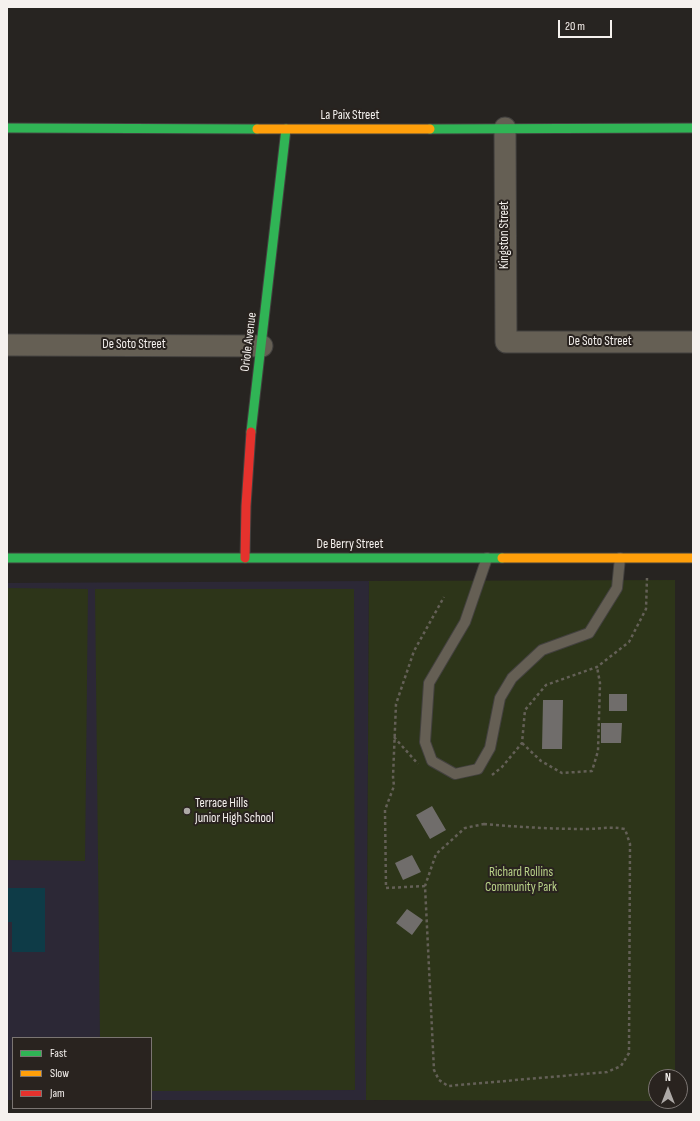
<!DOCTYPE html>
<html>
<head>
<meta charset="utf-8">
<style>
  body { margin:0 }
  #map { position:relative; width:700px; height:1121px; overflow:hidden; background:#272421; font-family:"Sofia Sans Condensed",sans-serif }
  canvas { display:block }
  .frame { position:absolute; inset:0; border:8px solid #f5f1ee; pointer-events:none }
  .legend { position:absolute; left:12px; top:1037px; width:140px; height:72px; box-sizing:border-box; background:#29231f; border:1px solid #7b7572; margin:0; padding:5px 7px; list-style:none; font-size:12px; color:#f5f1ee }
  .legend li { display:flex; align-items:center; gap:8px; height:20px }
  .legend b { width:20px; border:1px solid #7b7572 }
  .north { position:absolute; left:648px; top:1069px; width:40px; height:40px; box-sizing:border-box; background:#29231f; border:1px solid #7b7572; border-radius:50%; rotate:0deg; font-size:11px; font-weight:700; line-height:16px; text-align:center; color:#f5f1ee }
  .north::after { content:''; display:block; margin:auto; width:14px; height:18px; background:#ada9a6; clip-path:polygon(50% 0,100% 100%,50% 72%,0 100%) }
  .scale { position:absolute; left:558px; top:20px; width:54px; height:18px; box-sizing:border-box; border:2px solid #f5f1ee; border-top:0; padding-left:5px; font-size:12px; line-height:14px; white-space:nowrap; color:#f5f1ee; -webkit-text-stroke:3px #29231f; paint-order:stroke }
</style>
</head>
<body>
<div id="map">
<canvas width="700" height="1121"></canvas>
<div class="frame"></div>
<ul class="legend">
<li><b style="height:5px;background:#30b455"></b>Fast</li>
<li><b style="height:5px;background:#ff9f0a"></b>Slow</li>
<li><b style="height:5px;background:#e5322d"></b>Jam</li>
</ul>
<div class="north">N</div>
<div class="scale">20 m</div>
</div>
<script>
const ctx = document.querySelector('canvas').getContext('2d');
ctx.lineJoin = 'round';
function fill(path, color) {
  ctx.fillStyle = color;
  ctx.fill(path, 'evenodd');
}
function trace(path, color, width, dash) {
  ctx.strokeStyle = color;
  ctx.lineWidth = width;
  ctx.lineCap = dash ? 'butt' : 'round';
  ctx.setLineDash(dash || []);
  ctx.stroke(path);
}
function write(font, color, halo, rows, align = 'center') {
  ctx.font = font + ' "Sofia Sans Condensed",sans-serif';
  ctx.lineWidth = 4;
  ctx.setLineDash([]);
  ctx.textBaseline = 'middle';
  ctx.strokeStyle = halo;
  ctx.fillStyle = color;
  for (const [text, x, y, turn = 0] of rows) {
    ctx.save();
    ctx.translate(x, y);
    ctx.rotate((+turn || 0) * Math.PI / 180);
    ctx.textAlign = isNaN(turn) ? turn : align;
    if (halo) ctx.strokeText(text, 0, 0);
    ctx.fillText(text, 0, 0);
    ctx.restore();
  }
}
const education = new Path2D(`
  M369,581L366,1100H151V1038H13V1100H7V583Z`);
const green = new Path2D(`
  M675,580V1077H656V1101H675L366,1100L369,581Z
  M7,588L88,589L85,861L7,860Z
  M95,589H354L355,1090L151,1091V1038H100Z`);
const water = new Path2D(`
  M7,888H45V952H12V922H7Z`);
const building = new Path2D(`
  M609,694H627V711H609Z
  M543,700H563L562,749H542Z
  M601,723H622L621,743H601Z
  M432,806L446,830L430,839L416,815Z
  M412,855L421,872L403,880L395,863Z
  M407,909L423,920L412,935L396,923Z`);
const path = new Path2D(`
  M394,737L418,764
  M522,743L541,761L562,773L592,771L598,751L600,683L597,667
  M492,775L502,767L522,743L525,710L546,685L597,667L629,642L646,609L647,578
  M484,824C518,827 552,829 586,829C602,829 609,826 625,829L630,844L629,1053L621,1066L607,1072L448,1086L439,1080L434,1070L425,886L436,854L465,828Z
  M425,886L386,888L385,810L394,786L393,777L396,704L414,651L444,597`);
const lane = new Path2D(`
  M487,558L465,622L429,683L425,742L432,761L455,774L478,769L490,748L500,698L512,678L542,650L589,633L617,588L620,558`);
const street = new Path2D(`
  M505,128L506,342H693
  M7,345L262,346`);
const fast = new Path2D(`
  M7,128L257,129
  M430,129L693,128
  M251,432L286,129
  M7,558H502`);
const slow = new Path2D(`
  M257,129H430
  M502,558H693`);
const jam = new Path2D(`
  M245,558L246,506L251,432`);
const markers = [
  [187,811,4,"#ada9a6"]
];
const streetNames = [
  ["La Paix Street",350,116],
  ["Kingston Street",505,235,-90],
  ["Oriole Avenue",249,342,-83],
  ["De Soto Street",600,342],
  ["De Soto Street",134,345],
  ["De Berry Street",350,545]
];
const poiNames = [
  ["Terrace Hills",195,804],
  ["Junior High School",195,819]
];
const parkNames = [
  ["Richard Rollins",521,873],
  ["Community Park",521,888]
];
fill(education, '#2c2836');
fill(green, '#2d3519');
fill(water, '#0e3b47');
fill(building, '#706d6b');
trace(lane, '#43413f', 12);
trace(street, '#43413f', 23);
trace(fast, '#43413f', 11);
trace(slow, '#43413f', 11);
trace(jam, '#43413f', 11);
trace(path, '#646057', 2.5, [3, 3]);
trace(lane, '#655f54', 10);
trace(street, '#655f54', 21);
trace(fast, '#30b455', 9);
trace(slow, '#ff9f0a', 9);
trace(jam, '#e5322d', 9);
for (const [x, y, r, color] of markers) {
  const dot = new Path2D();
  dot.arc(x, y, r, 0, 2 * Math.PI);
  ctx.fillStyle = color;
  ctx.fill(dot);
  trace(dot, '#29231f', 1.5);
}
write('13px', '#f5f1ee', '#29231f', streetNames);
write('13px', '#f5f1ee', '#29231f', poiNames, 'left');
write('13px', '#b9d289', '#29231f', parkNames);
</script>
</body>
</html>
